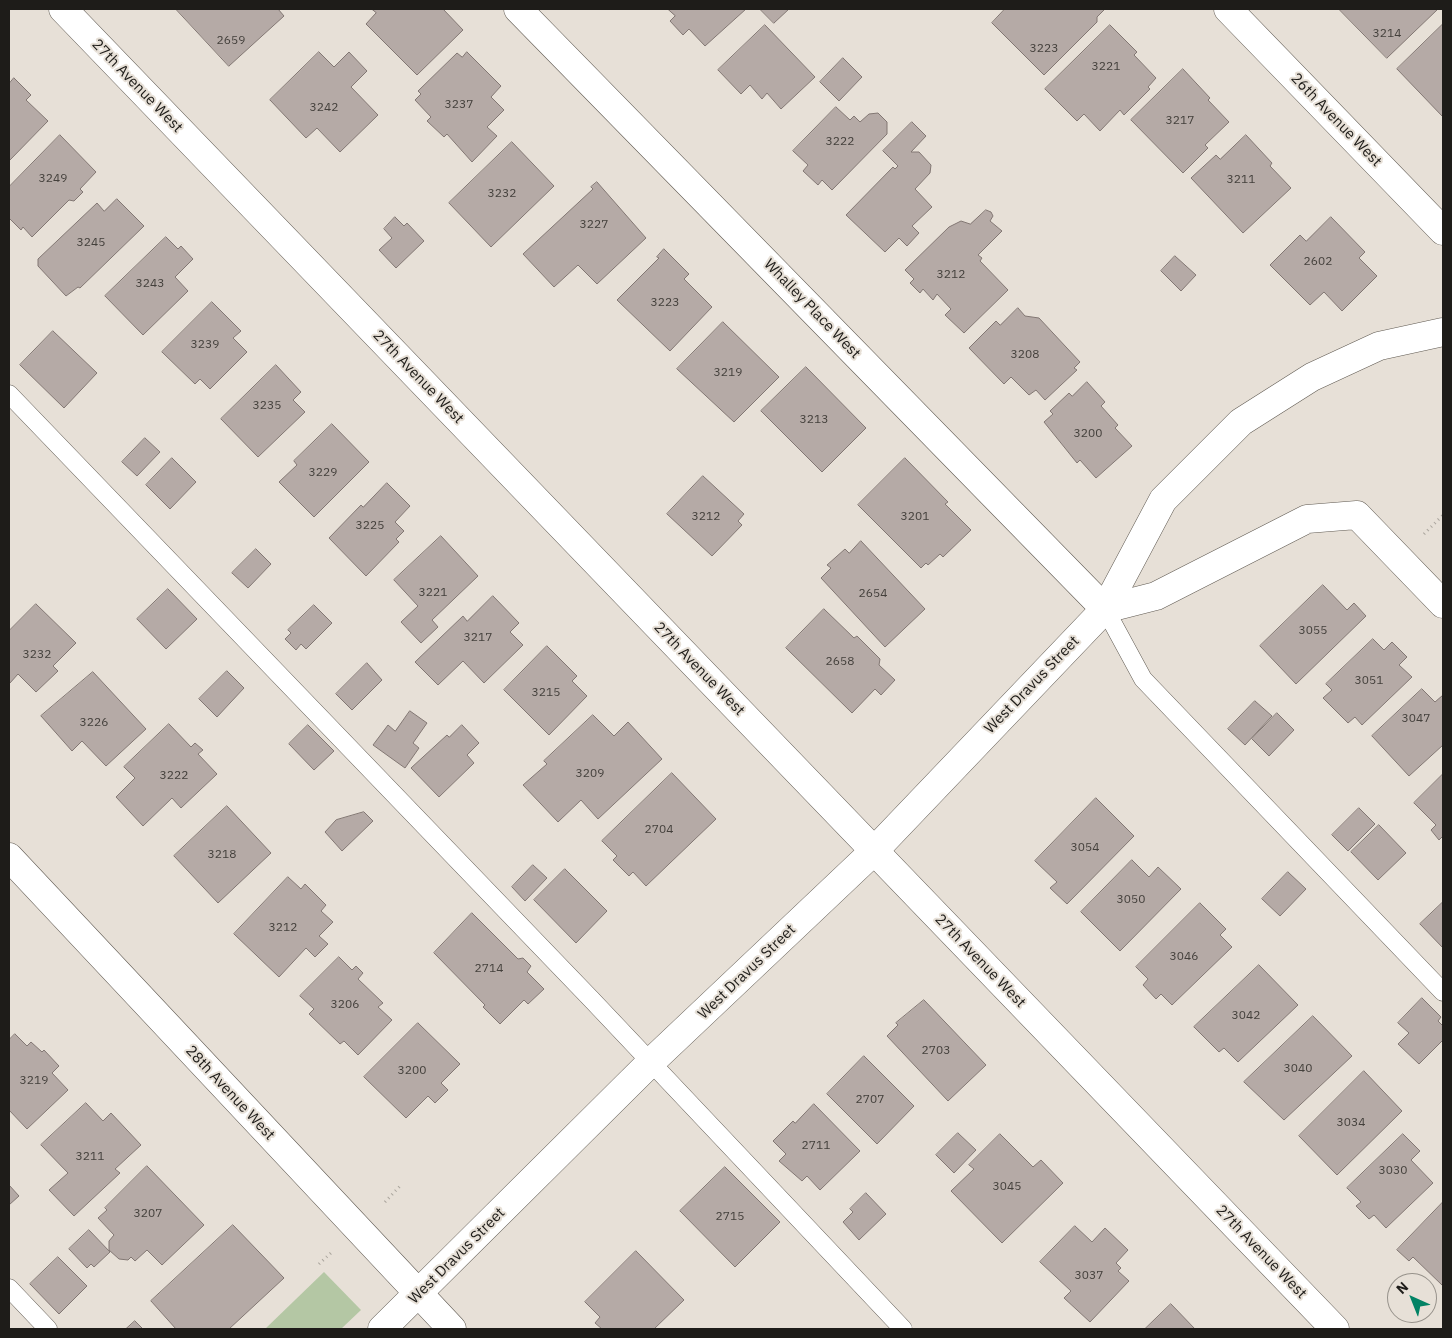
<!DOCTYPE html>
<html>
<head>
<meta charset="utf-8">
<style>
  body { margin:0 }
  #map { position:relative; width:1452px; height:1338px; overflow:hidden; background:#e7e0d7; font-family:"IBM Plex Sans",sans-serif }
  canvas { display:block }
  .frame { position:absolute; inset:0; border:10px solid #1e1c19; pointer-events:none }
  .north { position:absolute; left:1387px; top:1273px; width:50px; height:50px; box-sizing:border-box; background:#e7e0d7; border:1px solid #97928b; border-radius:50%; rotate:316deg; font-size:14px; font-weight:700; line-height:20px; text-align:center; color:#1e1c19 }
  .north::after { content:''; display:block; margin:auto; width:18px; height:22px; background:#028365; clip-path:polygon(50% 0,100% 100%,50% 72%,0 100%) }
</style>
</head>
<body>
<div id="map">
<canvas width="1452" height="1338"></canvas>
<div class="frame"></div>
<div class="north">N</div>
</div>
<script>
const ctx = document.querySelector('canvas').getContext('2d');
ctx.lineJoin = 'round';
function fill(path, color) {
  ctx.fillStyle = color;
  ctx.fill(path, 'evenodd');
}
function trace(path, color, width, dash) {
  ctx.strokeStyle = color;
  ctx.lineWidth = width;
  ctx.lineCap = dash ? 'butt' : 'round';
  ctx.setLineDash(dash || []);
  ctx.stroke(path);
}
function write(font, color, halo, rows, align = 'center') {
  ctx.font = font + ' "IBM Plex Sans",sans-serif';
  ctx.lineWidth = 4;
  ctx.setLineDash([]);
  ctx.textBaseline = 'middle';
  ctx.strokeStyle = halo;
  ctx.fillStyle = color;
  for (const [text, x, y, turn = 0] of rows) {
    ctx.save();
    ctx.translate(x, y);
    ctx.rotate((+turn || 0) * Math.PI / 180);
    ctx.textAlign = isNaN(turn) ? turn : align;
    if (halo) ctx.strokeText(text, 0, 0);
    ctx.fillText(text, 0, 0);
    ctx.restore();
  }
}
const green = new Path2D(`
  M324,1272L361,1310L341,1329H265Z`);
const building = new Path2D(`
  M176,9H278L284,16L229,66Z
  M372,9H443L463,30L417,75L366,24L376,13Z
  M668,9H746L705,46L689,29L683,35L670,21L675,16Z
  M760,9H789L774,23Z
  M1005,9H1103L1104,10L1097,17V22L1044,75L992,23Z
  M1339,9H1438L1387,58Z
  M1443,24V117L1397,69Z
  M765,25L815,77L781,109L767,93L762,99L750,85L741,94L718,70Z
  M1110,25L1137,52L1134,55L1156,78L1148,87L1150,89L1124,115L1120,110L1100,131L1084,114L1077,121L1045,89Z
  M319,52L334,67L349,52L367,71L351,87L378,115L340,152L317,128L306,138L270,100Z
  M467,52L501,86L491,97L504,110L487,127L497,136L472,162L447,134L444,137L427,121L431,117L415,100L421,94L418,91L457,53L462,57Z
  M843,58L862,77L839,101L820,82Z
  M1183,69L1210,98L1208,100L1229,122L1205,145L1208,148L1183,173L1131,120Z
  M14,78L31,95L26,100L48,121L9,161V84Z
  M836,107L850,120L854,116L860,122L869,114L878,113L887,122V134L832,190L822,180L818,185L803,171L808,165L793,151Z
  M912,122L926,136L911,152H919L931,165L930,173L915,189L932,207L912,226L919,233L907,246L899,238L885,252L846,215L893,167L895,169L898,166L883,151Z
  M60,135L96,172L80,189L83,192L74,201L69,200L32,237L23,227L21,230L9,218V187Z
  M1246,135L1272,163L1270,166L1291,188L1243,233L1191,178L1216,155L1220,159Z
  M512,142L554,186L491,247L449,203Z
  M597,182L646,238L597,284L578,265L554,287L523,254L593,189L591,187Z
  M117,199L144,226L80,288L78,287L66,296L38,266V259L97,203L104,211Z
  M986,210L991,212L993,216L990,221L1002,231L978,255L982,258L980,261L1008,290L964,333L945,315L951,309L937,294L933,300L923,289L920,293L910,283L914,279L905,270L949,227L961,221L970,224Z
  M395,217L404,226L407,223L424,241L396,268L379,250L392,238L384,229Z
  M1331,217L1365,252L1359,258L1377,276L1342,311L1324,292L1310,305L1270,265L1300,235L1306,241Z
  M166,237L178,249L181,246L193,259L175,277L188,291L143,335L105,296Z
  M664,249L689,274L684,279L712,307L670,351L617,300L659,258L657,257Z
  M1175,256L1196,275L1181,291L1161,271Z
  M212,302L241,331L233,338L247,352L210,389L200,379L195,384L162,352Z
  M1018,308L1025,316L1039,318L1080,362L1074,368L1077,370L1045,400L1036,390L1029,395L1011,377L1004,384L969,348L996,321L1000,325Z
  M723,322L779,377L734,422L677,369Z
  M53,331L97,373L64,408L20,365Z
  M276,365L301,392L293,400L305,412L258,457L221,419Z
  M806,367L866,428L822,472L761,411Z
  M1087,382L1105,402L1101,406L1118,425L1115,428L1132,446L1096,478L1080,460L1077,463L1044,422L1053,414L1050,411L1069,393L1072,396Z
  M332,424L369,462L314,517L279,482L297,465L294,461Z
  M145,438L160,452L137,476L122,462Z
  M172,458L196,482L170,509L146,485Z
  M905,458L948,502L945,504L971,530L943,557L940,554L928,565L926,563L921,568L858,505Z
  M703,476L744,514L738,521L742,525L712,556L667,514Z
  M387,483L410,506L395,522L404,531L396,539L399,542L366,576L329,538L361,505L363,507Z
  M441,536L478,576L432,620L438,627L421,643L401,622L418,606L394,580Z
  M861,541L925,609L885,647L821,578L831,568L827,565L845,549L849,553Z
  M256,549L271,564L248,588L232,573Z
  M1323,585L1347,610L1354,603L1366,616L1296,684L1260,646Z
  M168,589L197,619L166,649L137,619Z
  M493,596L519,623L510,632L523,645L484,683L463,661L438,685L415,662L463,616L467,621Z
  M36,604L76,643L53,666L58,671L36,692L18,674L10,683L9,682V631Z
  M314,605L332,623L306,649L301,644L296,650L285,639L291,633L288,630Z
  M824,609L854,638L857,636L880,659L879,665L895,680L881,695L875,689L852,713L786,648Z
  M1373,639L1384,650L1392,642L1407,657L1399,665L1412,677L1362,725L1355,717L1348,723L1323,698L1332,690L1326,684Z
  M547,646L577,676L572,681L587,696L549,735L504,690Z
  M367,663L382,680L352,710L336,694Z
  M227,671L244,688L217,717L199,699Z
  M93,672L146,729L106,766L82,741L72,751L41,716Z
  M1422,689L1435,702L1443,695V745L1409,776L1372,736Z
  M1255,701L1272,716L1245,745L1228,729Z
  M410,711L427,723L413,743L419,748L405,768L373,745L388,725L395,731Z
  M1277,713L1294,730L1269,756L1252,739Z
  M593,715L614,736L628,722L662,759L598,819L581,800L558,822L523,785L547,764L544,761Z
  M169,724L191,747L195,743L203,750L198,754L217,774L181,808L172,798L143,826L116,797L135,778L124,767Z
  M308,725L334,751L314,770L289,744Z
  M462,725L479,743L467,755L474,763L439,797L411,768L447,735L449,737Z
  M672,773L716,819L646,886L633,872L629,876L613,860L617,856L602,841Z
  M1443,774V836L1439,840L1431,830L1436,825L1414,803Z
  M1096,798L1134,836L1067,904L1050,888L1057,882L1035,861Z
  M227,806L271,853L218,903L174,856Z
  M1359,808L1375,824L1348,851L1332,835Z
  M364,812L373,821L342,851L325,832L336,820Z
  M1379,825L1406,853L1378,880L1351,852Z
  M1132,860L1149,877L1158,867L1181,889L1120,951L1081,912Z
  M533,865L547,878L525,901L512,887Z
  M565,869L607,911L576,943L534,900Z
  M1288,872L1306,889L1280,916L1262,899Z
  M288,877L301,889L305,884L326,905L321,911L333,922L319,936L328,944L315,957L306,948L279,977L234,934Z
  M1443,902V948L1420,924Z
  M1200,903L1226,929L1220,935L1232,947L1172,1005L1161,994L1156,999L1143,985L1148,979L1136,967Z
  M472,913L518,959L523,958L531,966L527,972L544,989L528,1004L524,1000L500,1024L483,1007L485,1005L434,953Z
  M339,957L352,970L356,966L363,973L358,979L383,1003L378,1007L392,1020L358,1055L344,1041L340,1044L309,1014L314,1009L300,996Z
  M1259,965L1298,1005L1238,1062L1224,1048L1219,1052L1194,1027Z
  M1422,998L1441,1017L1438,1021L1443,1026V1040L1419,1064L1398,1044L1409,1033L1398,1023Z
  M924,1000L986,1065L948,1101L887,1036L898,1025L896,1023Z
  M1313,1016L1352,1056L1284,1120L1244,1082Z
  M418,1023L460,1064L441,1083L448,1090L435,1103L428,1096L406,1118L364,1077Z
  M15,1034L27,1046L31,1042L42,1052L44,1050L59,1066L52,1073L68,1090L27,1129L9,1110V1040Z
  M864,1056L914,1106L877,1144L827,1094Z
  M1364,1071L1402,1111L1337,1175L1299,1136Z
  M86,1103L103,1121L111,1113L141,1145L115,1169L120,1173L74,1216L49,1190L68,1173L41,1145Z
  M814,1104L860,1151L820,1190L807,1176L802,1181L779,1161L786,1154L773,1141L793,1121L795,1123Z
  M958,1133L976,1150L954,1173L936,1155Z
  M1000,1134L1033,1167L1041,1160L1063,1183L1002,1243L951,1191L974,1169L969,1165Z
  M1403,1134L1420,1151L1411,1160L1433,1183L1386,1228L1374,1215L1369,1219L1356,1206L1361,1202L1347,1188Z
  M147,1166L204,1225L162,1265L147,1250L135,1261L131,1257L128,1260L119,1259L109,1250V1241L114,1235L98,1218L107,1210L105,1208Z
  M725,1167L780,1222L735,1267L680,1211Z
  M9,1185L19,1196L9,1205Z
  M866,1193L886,1214L859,1240L843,1222L853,1212L850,1209Z
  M1443,1202V1286L1413,1257L1409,1261L1397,1250Z
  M233,1225L284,1278L229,1329H176L151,1301Z
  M1075,1226L1092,1242L1105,1228L1128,1250L1116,1263L1121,1268L1118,1271L1129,1281L1090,1322L1064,1298L1071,1291L1040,1262Z
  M89,1230L110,1252L94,1267L91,1264L87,1268L69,1249Z
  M636,1251L684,1300L654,1329H602L595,1323L600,1317L585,1302Z
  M58,1257L87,1286L59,1314L30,1284Z
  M1171,1304L1195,1329H1145Z
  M135,1321L143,1329H126Z`);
const path = new Path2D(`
  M1424,534L1443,515
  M385,1202L401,1185
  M319,1264L332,1252`);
const lane = new Path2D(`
  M9,394L592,1000L903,1329
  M1105,609L1143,679L1443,992
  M9,1288L48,1329`);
const street = new Path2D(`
  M63,9L1335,1329
  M518,9L1105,609L1156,596L1307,519L1357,515L1443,604
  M1228,9L1443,231`);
const secondary = new Path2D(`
  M9,857L452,1329
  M382,1329L651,1062L874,851L1105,609L1163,500L1241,422L1312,377L1379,346L1443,332`);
const numberNames = [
  ["3214",1387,34],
  ["2659",231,41],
  ["3223",1044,49],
  ["3221",1106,67],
  ["3237",459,105],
  ["3242",324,108],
  ["3217",1180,121],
  ["3222",840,142],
  ["3249",53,179],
  ["3211",1241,180],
  ["3232",502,194],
  ["3227",594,225],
  ["3245",91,243],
  ["2602",1318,262],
  ["3212",951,275],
  ["3243",150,284],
  ["3223",665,303],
  ["3239",205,345],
  ["3208",1025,355],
  ["3219",728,373],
  ["3235",267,406],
  ["3213",814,420],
  ["3200",1088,434],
  ["3229",323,473],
  ["3212",706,517],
  ["3201",915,517],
  ["3225",370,526],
  ["3221",433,593],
  ["2654",873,594],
  ["3055",1313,631],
  ["3217",478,638],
  ["3232",37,655],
  ["2658",840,662],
  ["3051",1369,681],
  ["3215",546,693],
  ["3047",1416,719],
  ["3226",94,723],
  ["3209",590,774],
  ["3222",174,776],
  ["2704",659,830],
  ["3054",1085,848],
  ["3218",222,855],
  ["3050",1131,900],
  ["3212",283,928],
  ["3046",1184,957],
  ["2714",489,969],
  ["3206",345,1005],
  ["3042",1246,1016],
  ["2703",936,1051],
  ["3040",1298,1069],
  ["3200",412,1071],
  ["3219",34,1081],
  ["2707",870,1100],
  ["3034",1351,1123],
  ["2711",816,1146],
  ["3211",90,1157],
  ["3030",1393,1171],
  ["3045",1007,1187],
  ["3207",148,1214],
  ["2715",730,1217],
  ["3037",1089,1276]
];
const streetNames = [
  ["27th Avenue West",137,86,46],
  ["26th Avenue West",1336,120,46],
  ["Whalley Place West",812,309,46],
  ["27th Avenue West",418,377,46],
  ["27th Avenue West",699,669,46],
  ["West Dravus Street",1032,685,-46],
  ["27th Avenue West",980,961,46],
  ["West Dravus Street",747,972,-44],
  ["28th Avenue West",230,1093,47],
  ["27th Avenue West",1261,1252,46],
  ["West Dravus Street",457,1256,-45]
];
fill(green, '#b4c7a4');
fill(building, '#b5aaa6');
trace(building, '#827773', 1);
trace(lane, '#5f5951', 19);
trace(street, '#5f5951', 29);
trace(secondary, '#5f5951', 29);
trace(path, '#aaa59d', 3, [1, 4]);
trace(lane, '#fff', 18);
trace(street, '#fff', 28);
trace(secondary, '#fff', 28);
write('12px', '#44403c', null, numberNames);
write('15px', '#1e1c19', '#e7e0d7', streetNames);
</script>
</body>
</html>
